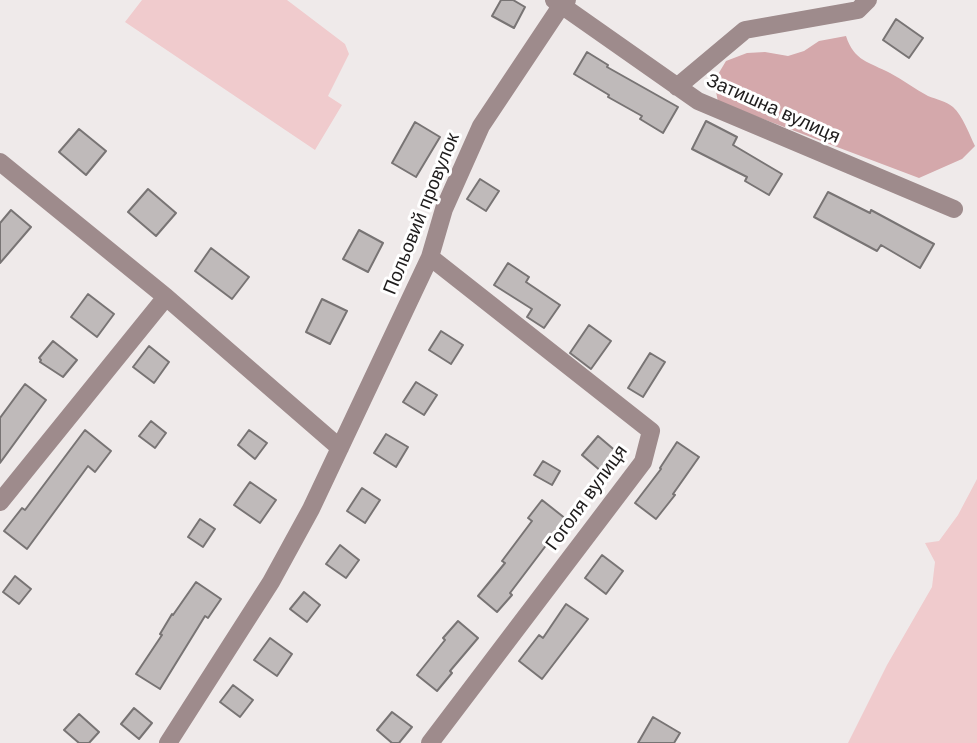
<!DOCTYPE html>
<html>
<head>
<meta charset="utf-8">
<style>
  body { margin:0 }
  canvas { display:block; background:#efeaea }
</style>
</head>
<body>
<canvas width="977" height="743"></canvas>
<script>
const ctx = document.querySelector('canvas').getContext('2d');
ctx.lineJoin = 'round';
function fill(path, color) {
  ctx.fillStyle = color;
  ctx.fill(path, 'evenodd');
}
function trace(path, color, width, dash) {
  ctx.strokeStyle = color;
  ctx.lineWidth = width;
  ctx.lineCap = dash ? 'butt' : 'round';
  ctx.setLineDash(dash || []);
  ctx.stroke(path);
}
function write(font, color, halo, rows, align = 'center') {
  ctx.font = font + ' Helvetica,sans-serif';
  ctx.lineWidth = 6;
  ctx.setLineDash([]);
  ctx.textBaseline = 'middle';
  ctx.strokeStyle = halo;
  ctx.fillStyle = color;
  for (const [text, x, y, turn = 0] of rows) {
    ctx.save();
    ctx.translate(x, y);
    ctx.rotate((+turn || 0) * Math.PI / 180);
    ctx.textAlign = isNaN(turn) ? turn : align;
    if (halo) ctx.strokeText(text, 0, 0);
    ctx.fillText(text, 0, 0);
    ctx.restore();
  }
}
const green = new Path2D(`
  M142,0H287L345,44L349,54L328,96L342,105L315,150L125,22Z
  M977,479V743H848L887,665L932,587L935,562L925,543L939,541L958,515Z`);
const forest = new Path2D(`
  M846,36C854,61 869,62 890,73C903,80 915,89 928,96C936,99 947,102 953,107C963,116 969,134 975,146L962,159L919,178L718,102L714,81L726,61L747,53L765,52L788,56L804,51L819,41Z`);
const building = new Path2D(`
  M501,0H513L525,7L514,28L492,16Z
  M896,19L923,38L909,58L883,40Z
  M587,52L608,65L607,67L678,107L663,133L640,119L642,116L608,97L609,95L574,74Z
  M706,121L737,137L733,145L782,174L769,195L745,181L747,177L692,149Z
  M415,122L440,137L416,177L392,163Z
  M79,129L106,151L86,175L59,152Z
  M480,179L499,191L486,211L467,199Z
  M148,189L176,213L156,236L128,212Z
  M828,192L870,213L871,210L934,244L920,268L881,245L877,251L814,217Z
  M11,210L31,227L0,263V223Z
  M359,230L383,243L368,272L343,259Z
  M211,248L249,277L232,299L195,271Z
  M508,263L529,277L526,282L560,305L544,328L527,317L532,309L494,285Z
  M88,294L114,314L97,337L71,317Z
  M322,299L347,311L330,344L306,332Z
  M589,325L611,341L591,369L570,353Z
  M441,331L463,345L451,364L429,350Z
  M53,341L77,360L63,377L40,362L41,360L39,358Z
  M149,346L169,362L154,383L133,367Z
  M650,353L665,362L643,397L628,388Z
  M416,382L437,395L424,415L403,402Z
  M25,384L46,400L0,463V418Z
  M151,421L166,433L155,448L139,436Z
  M85,430L111,451L95,472L88,466L27,549L4,531L22,508L25,510Z
  M249,430L267,443L255,459L238,445Z
  M386,434L408,447L396,467L374,453Z
  M598,436L618,453L602,472L582,455Z
  M677,442L699,457L673,494L675,495L656,519L635,503L661,469L660,468Z
  M543,461L560,471L552,485L534,475Z
  M250,482L276,500L260,523L234,505Z
  M362,488L380,500L365,523L347,511Z
  M542,500L566,519L510,593L512,595L497,612L478,596L505,563L502,561L532,521L528,518Z
  M200,519L215,529L203,547L188,537Z
  M340,545L359,560L346,578L326,564Z
  M602,555L623,571L606,594L585,578Z
  M15,576L31,589L19,604L3,592Z
  M196,582L221,599L208,618L205,616L160,689L136,674L162,635L160,634L172,614L173,615Z
  M304,592L320,605L307,622L290,609Z
  M566,604L588,619L542,679L519,661L539,635L543,638Z
  M458,621L478,638L450,671L452,673L437,691L417,675L445,640L443,638Z
  M270,638L292,654L277,676L254,660Z
  M233,685L253,700L240,717L220,702Z
  M134,708L152,723L139,739L121,724Z
  M392,712L412,727L399,743H392L377,730Z
  M79,714L99,732L89,743H79L64,730Z
  M653,717L680,733L674,743H638Z`);
const minor = new Path2D(`
  M554,0L698,101L954,209
  M677,87L745,30L858,10L868,0
  M0,162L166,297L340,448
  M430,257L651,431L643,462L430,743
  M0,502L166,297
  M168,743L271,582L311,509L430,257L444,209L481,126L561,6L567,0`);
const streetNames = [
  ["Затишна вулиця",773,109,24],
  ["Польовий провулок",422,214,-68],
  ["Гоголя вулиця",587,498,-54]
];
fill(green, '#f0cbcd');
fill(forest, '#d4a8ab');
fill(building, '#bfbaba');
trace(building, '#787474', 2);
trace(minor, '#9e8b8c', 18);
write('19px', '#1e1c1c', '#fff', streetNames);
</script>
</body>
</html>
